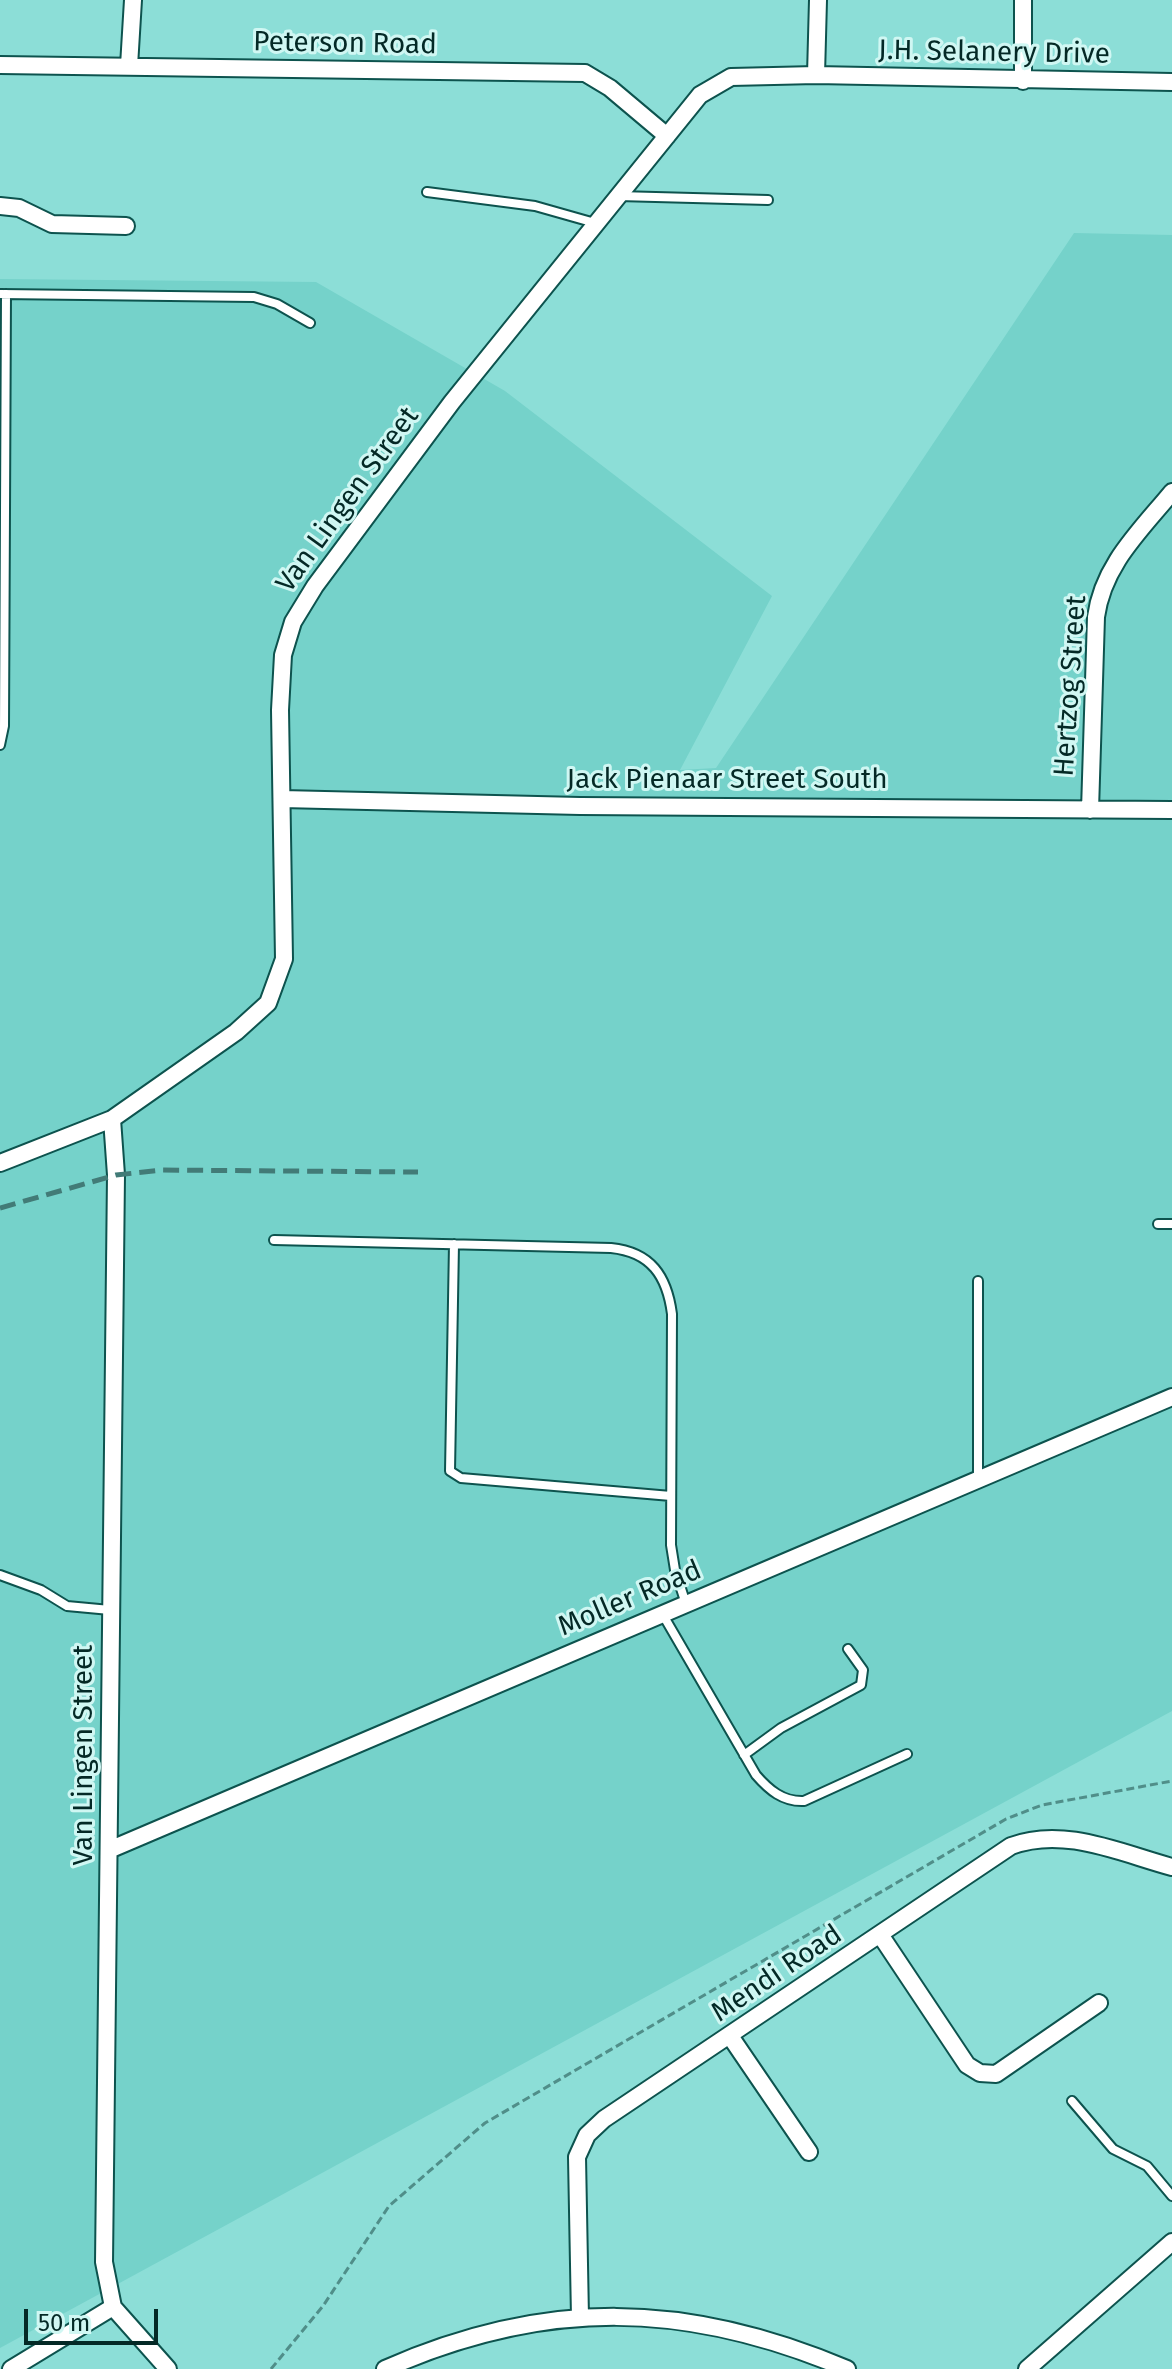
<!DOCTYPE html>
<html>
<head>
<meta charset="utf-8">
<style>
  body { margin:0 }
  #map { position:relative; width:1172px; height:2369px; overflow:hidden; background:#8cded7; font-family:"Fira Sans",sans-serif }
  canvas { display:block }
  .scale { position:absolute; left:24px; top:2309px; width:134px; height:36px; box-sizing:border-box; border:4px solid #042926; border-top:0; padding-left:10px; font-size:24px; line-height:28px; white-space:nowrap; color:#042926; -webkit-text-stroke:6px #d0f7f3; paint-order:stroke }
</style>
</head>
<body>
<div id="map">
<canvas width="1172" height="2369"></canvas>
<div class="scale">50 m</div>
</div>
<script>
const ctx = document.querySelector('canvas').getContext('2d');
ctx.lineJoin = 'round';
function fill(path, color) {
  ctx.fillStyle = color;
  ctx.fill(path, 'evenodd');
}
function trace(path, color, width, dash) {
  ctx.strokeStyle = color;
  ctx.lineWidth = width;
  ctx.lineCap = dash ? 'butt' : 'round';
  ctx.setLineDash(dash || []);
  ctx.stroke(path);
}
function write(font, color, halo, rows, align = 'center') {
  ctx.font = font + ' "Fira Sans",sans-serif';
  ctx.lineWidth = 6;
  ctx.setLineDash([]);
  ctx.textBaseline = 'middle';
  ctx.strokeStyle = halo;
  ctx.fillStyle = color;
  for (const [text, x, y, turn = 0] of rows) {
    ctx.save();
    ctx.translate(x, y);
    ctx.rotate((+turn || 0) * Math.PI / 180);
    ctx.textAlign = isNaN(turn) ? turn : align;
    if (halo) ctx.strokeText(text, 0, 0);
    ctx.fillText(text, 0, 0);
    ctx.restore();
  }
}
const built = new Path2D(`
  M1074,233L1172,235V1711L0,2348V279L316,282L505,391L772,596L680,770L716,768Z`);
const path = new Path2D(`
  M271,2369L323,2306L389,2206L485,2123L1006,1819L1042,1805L1172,1781`);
const service = new Path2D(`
  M427,192L535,206L595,223
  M618,196L768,200
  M0,294L254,297L277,304L310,323
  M0,745L4,726L6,294
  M1158,1224H1172
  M274,1240L611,1248C651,1252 667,1276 672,1314L671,1545L675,1570L686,1604
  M454,1244L450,1471L461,1478L671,1496
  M978,1481V1281
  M0,1575L41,1590L67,1606L110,1610
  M663,1615L756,1775C769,1790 783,1802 804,1801L907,1754
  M744,1755L781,1728L861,1685L863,1670L848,1649
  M1072,2101L1113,2149L1147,2166L1172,2196`);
const minor = new Path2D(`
  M0,65L585,73L610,88L667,136
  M129,66L133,0
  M816,75L818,0
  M1023,81V0
  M0,206L19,208L52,224L126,226
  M282,799L580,806L1172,810
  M1090,810L1096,617C1103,565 1140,531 1172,492
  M112,1119L116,1175L104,2262L113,2307L168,2369
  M0,1163L112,1119L236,1032L268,1003L284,959L280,710L283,655L293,622L315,586L452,402L700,95L731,77L816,75L1172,82
  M109,1850L1172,1397
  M881,1936L967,2065L980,2073L996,2074L1099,2003
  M730,2036L809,2152
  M580,2318L577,2157L587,2135L604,2119L1011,1846C1064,1826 1120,1853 1172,1867
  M11,2369L113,2307
  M385,2369C546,2298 687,2301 847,2369
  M1027,2369L1172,2242`);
const rail = new Path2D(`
  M0,1208L116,1175L163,1170L418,1172`);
const streetNames = [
  ["Peterson Road",345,44,1],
  ["J.H. Selanery Drive",994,53,1],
  ["Van Lingen Street",348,500,-54],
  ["Hertzog Street",1071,686,-86],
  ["Jack Pienaar Street South",727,780],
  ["Moller Road",630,1599,-23],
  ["Van Lingen Street",84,1755,-90],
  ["Mendi Road",777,1974,-34]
];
fill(built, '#75d2ca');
trace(service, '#0d534e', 12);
trace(minor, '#0d534e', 20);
trace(path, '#508e89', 3, [8, 4]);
trace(service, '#fff', 8);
trace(minor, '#fff', 16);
trace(rail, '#427b77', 5, [16, 8]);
write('28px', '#042926', '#d0f7f3', streetNames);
</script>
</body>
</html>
